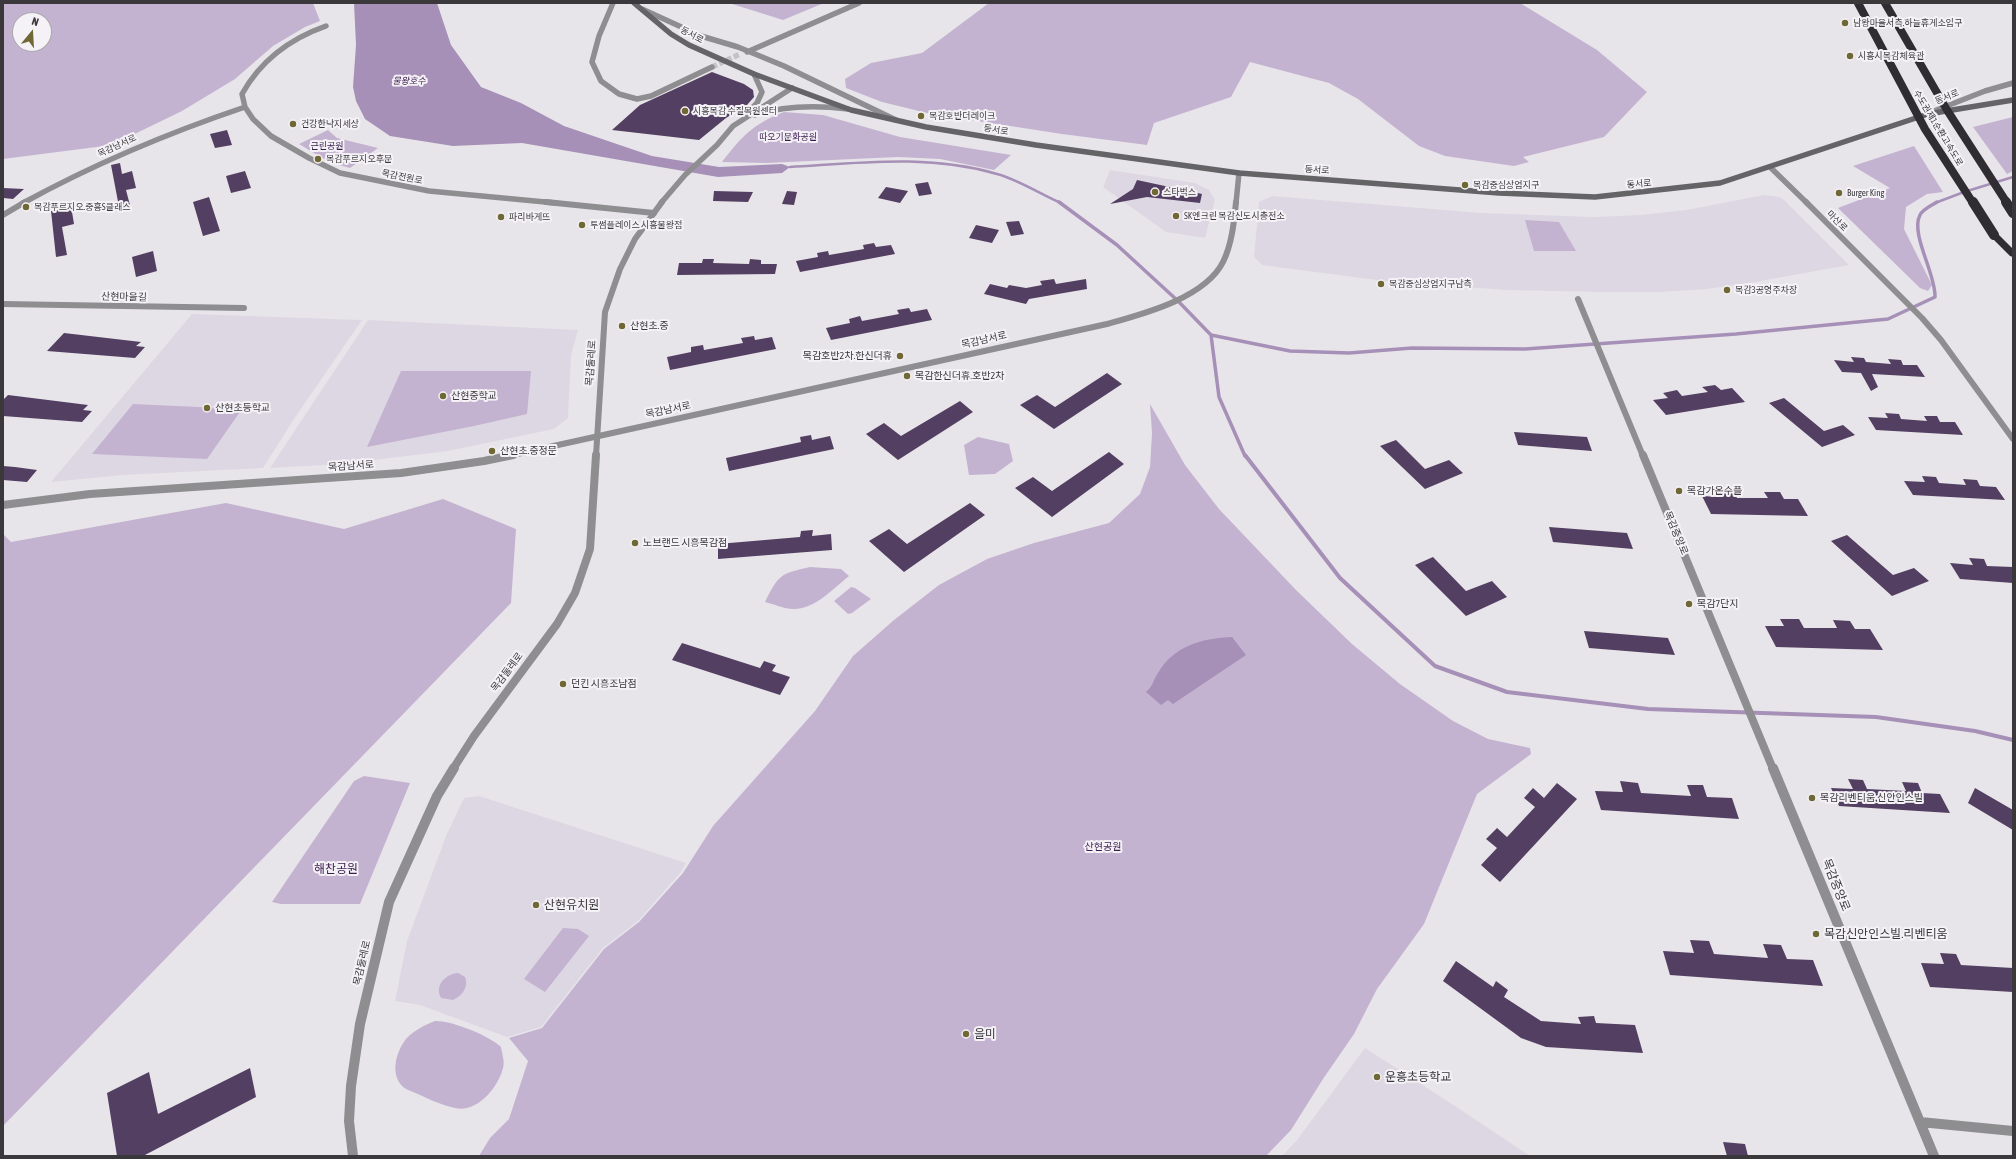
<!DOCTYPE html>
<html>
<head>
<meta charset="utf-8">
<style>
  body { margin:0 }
  #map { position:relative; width:2016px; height:1159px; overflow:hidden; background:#e8e5ea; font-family:"Asap Condensed",sans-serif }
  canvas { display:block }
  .frame { position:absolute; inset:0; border:4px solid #3a383b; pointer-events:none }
  .north { position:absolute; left:12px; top:12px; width:40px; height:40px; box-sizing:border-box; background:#f5f2f7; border:1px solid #aaa8ac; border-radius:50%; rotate:18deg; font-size:11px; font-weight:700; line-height:16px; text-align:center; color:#3a383b }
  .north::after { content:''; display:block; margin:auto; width:14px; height:18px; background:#6f6834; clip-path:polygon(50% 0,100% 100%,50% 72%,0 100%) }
</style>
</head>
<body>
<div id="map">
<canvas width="2016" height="1159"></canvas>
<div class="frame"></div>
<div class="north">N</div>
</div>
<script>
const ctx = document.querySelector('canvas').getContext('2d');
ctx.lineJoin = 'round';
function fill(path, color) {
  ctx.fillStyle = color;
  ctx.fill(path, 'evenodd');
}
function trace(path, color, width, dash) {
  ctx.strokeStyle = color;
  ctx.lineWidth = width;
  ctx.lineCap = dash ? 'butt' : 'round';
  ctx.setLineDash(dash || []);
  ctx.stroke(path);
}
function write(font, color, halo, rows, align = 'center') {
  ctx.font = font + ' "Asap Condensed","Noto Sans KR",sans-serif';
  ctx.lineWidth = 4;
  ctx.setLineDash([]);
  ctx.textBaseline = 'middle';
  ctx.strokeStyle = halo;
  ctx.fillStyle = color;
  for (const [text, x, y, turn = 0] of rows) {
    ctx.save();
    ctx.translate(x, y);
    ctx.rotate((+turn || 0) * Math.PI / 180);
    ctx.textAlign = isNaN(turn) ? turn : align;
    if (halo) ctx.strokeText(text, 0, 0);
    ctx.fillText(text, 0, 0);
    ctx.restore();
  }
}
const built = new Path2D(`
  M1110,170L1195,183L1209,190L1215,200L1205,238L1166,232L1103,187Z
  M1764,195L1779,197L1784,200L1849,265L1755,282L1707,289L1661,292H1602L1505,290L1384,281L1262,265L1254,257L1259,202L1272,196L1482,213L1595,217L1640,215L1686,210Z
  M192,314L362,320L294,419L263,468L123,475L51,482Z
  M368,320L578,330L571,355L568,418L554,429L448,451L341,464L270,468Z
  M479,796L686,863L681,872L638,921L603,948L541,1027L507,1037L420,1005L395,1001L407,941L446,836L464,798Z
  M1365,1048L1455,1106L1530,1156H1282L1297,1140Z`);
const green = new Path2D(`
  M3,3H313L320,21L305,27L273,46L235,79L182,111L112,145L3,159ZM20,20H44V44H20Z
  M729,3H824L783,20Z
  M989,3H1520L1597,50L1647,92L1604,137L1523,157L1529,162L1514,166L1445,156L1419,146L1358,99L1329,83L1250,62L1231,97L1154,123L1147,145L1062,134L971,120L952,119L882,102L846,88L845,79L871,63L922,53Z
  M784,112L823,115L900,137L1011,155L994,170L940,159L898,157L766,163L722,162C742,136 753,124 784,112Z
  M2013,117V171L2007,174L1973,127Z
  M328,130L337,138L378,148L350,168L329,162L299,144Z
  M1914,146L1943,192L1927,194L1906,207L1904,229L1932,285L1928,291L1920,288L1838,208L1890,188L1853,166Z
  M1525,220L1559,222L1576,251H1534Z
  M401,371H531L527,414L474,426L367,447Z
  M133,404L242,409L207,459L92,454Z
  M1150,404L1185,465L1219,509L1296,590L1352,644L1400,684L1453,721L1488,739L1530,748L1531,754L1477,794L1424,924L1377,989L1354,1034L1323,1079L1291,1130L1266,1156H479L490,1138L509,1119L528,1061L509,1038L542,1028L604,949L639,922L683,873L713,826L815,711L853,656L894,620L939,585L987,559L1034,543L1109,523L1140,494L1150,467L1152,433Z
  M978,437L1009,444L1013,461L995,474L969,475L964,445Z
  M443,499L516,529L511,603L3,1126V534L11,542L226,503L344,529Z
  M810,567L841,569L849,576C834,588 814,610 793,609C784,609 774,604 765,602C779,574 780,574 810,567Z
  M851,587L855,588L871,599L852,613L848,614L834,601Z
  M364,776L410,783L360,904H281L272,902L354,781Z
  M563,928L578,929L589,936L545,992L524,979Z
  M458,973L465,977C469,987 462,996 453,1000L441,998C434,985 446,974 458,973Z
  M435,1021C451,1020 490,1036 501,1047C502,1054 505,1061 503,1068C498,1088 477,1113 455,1108C439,1105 421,1095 406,1089C389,1078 395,1053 406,1039C414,1030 425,1025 435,1021Z`);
const water = new Path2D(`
  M354,3H437L451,45L481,87L521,103L564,126L652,156L719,167L782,164L790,167L782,173L718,177L522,143L453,146L390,136L365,119L356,101L353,87L356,45Z
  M1232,637L1246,655L1173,704L1168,700L1161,705L1146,692C1154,685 1152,682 1158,673C1173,646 1203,638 1232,637Z`);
const streamFar2 = new Path2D(`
  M790,167C859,163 929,154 997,174C1019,180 1040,194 1061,203
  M1935,203L1964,192L2013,177`);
const streamFar1 = new Path2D(`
  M1059,202L1117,245L1178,301L1211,335L1290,351L1349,353L1412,348L1525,349L1736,334L1888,319L1935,297C1936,274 1910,234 1920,215C1923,209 1931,206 1937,202
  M1211,335L1219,397L1245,456`);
const stream = new Path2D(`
  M1245,455L1340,578L1435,666L1507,692L1648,709L1876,717L1975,731L2013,740`);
const building = new Path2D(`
  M712,72L744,84L753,90L754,97L747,105L726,118L699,140L612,130L640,105Z
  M227,130L232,145L215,148L210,134Z
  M120,163L122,174L132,171L136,188L126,190L131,209L120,212L111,165Z
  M245,171L251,188L231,193L226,176Z
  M1137,180L1202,194L1200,203L1147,197L1110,204L1133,189Z
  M928,182L932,194L919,196L915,184Z
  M886,187L908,191L900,203L878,198Z
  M3,188L24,189L13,199L3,198Z
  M714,191L753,192L748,202L713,201Z
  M787,191L797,192L794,205L782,204Z
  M209,197L220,231L203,236L193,202Z
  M71,206L74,224L62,227L67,255L56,257L51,211Z
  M1019,221L1024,234L1011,236L1006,222Z
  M976,225L999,230L992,243L969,238Z
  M874,243L876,247L891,245L895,254L800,272L796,261L818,257L817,253L828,251L829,255L864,249L863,245Z
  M153,251L157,271L136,277L132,257Z
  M703,259H714L713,263L749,264L750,259L761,260V264H777L775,274L677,275L679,263H702Z
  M1054,279L1056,284L1086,279L1087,289L1029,299L1026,304L984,294L990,284L1007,288L1009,285L1026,288L1042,285L1040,281Z
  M909,308L911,312L927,309L932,320L831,340L826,328L850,323L849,319L860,316L862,321L899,314L897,310Z
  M64,333L141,342L136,346L145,347L135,358L47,351Z
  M754,336L755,340L772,337L776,349L670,370L667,357L691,352V347L703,345L704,350L743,343L741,338Z
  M1851,357L1864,358L1866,362L1891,364L1888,359L1901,360L1903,365H1917L1925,377L1872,374L1878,387L1871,391L1861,373L1842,372L1834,360L1854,362Z
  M1107,373L1122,384L1054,429L1020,405L1037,395L1055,407Z
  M1715,385L1721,390L1732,388L1745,402L1666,415L1653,400L1668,398L1663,393L1677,390L1682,396L1708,392L1702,387Z
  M8,395L88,405L83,410L92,411L82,422L3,416V400Z
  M1784,398L1824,431L1843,425L1855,435L1822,447L1769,403Z
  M960,401L973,412L898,460L866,434L884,423L901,436Z
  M1885,413L1899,414L1901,419L1927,421L1924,416H1937L1940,422H1955L1963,435L1876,430L1868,417L1888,418Z
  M1514,432L1587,437L1592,451L1518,445Z
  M811,435L812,440L830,436L834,449L729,471L726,458L801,442L800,437Z
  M1396,440L1425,469L1449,460L1463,473L1425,489L1380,446Z
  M1109,452L1124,464L1052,517L1015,488L1033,477L1052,491Z
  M3,466L15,467L37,470L27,482L3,480Z
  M1922,476L1936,477L1939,483L1966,485L1963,479L1977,480L1980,486L1996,487L2005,500L1913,495L1904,481L1925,482Z
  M1717,491H1733L1737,498H1768L1764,492H1780L1784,499H1798L1808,516L1711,514L1702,496L1720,497Z
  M970,503L985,515L904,572L869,541L889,529L907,544Z
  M1549,527L1627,533L1633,549L1553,542Z
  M813,530L812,536L831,534L832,550L718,559V544L800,537L801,531Z
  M1847,535L1893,575L1914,568L1929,581L1892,596L1831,541Z
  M1433,557L1466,591L1492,581L1507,597L1466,616L1415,565Z
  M1969,558L1984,559L1987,566L2013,567V583L1960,579L1950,563L1973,565Z
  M1780,619H1799L1804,628H1837L1833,620L1850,621L1855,629H1870L1883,650L1776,647L1765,626H1784Z
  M1584,631L1668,638L1675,655L1589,648Z
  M682,643L760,668L764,661L776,665L772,671L790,677L780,695L672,660Z
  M1848,779L1863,780L1867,789L1906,791L1902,782L1918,783L1922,793L1940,794L1950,813L1839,806L1831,788L1853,789Z
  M1620,781L1638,783L1641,793L1691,796L1687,785H1703L1707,797L1732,798L1739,819L1601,810L1595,791L1623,792Z
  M1557,783L1577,799L1500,882L1481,865L1497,848L1486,839L1497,828L1507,837L1535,807L1524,798L1533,788L1544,798Z
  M1975,788L2013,810V830L1968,803Z
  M1690,940L1709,941L1714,954L1768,958L1763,944L1781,945L1787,959L1813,960L1823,986L1670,975L1663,951L1694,953Z
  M1940,953L1956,954L1961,965L2013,968V992L1930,987L1921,963L1944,964Z
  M1456,961L1493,987L1496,981L1508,990L1504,997L1541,1021L1581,1024L1578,1017L1594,1016L1596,1023L1635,1025L1643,1053L1546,1047L1521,1038L1443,981Z
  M250,1068L256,1097L143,1156H117L107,1093L149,1072L158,1114Z
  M1723,1142L1745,1144L1748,1156H1727Z`);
const minorTunnel = new Path2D(`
  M712,67L740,54`);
const minorFar3 = new Path2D(`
  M613,3L599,36L592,62L601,81L619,94L637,99L651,96L712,67
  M642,9L701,36L738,47L784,66L896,120
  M326,26C289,39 261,60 242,94L245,107L253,119L271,136L309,158L340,173L429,191L556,203
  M747,52L859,3
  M23,203C94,164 168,133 245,107
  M1236,203L1239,173`);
const minorFar2 = new Path2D(`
  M546,202L654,213
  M3,215L25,202
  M1578,299L1643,456
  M3,304L244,308
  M508,456L1107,324C1143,314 1205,298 1223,262C1232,244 1234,222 1236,202`);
const minorFar1 = new Path2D(`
  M1643,455L1773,769
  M3,505L90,494L401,473L484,461L513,455`);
const minor = new Path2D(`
  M1773,768L1934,1156
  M1920,1122L2013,1131`);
const tertiaryFar3 = new Path2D(`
  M748,112L757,103L762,92L754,74
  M1929,113L1985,91L2013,83
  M755,115C786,105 816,105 848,109
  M1770,167L1807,203
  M661,203L685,175L717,145L733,126L792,88`);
const tertiaryFar2 = new Path2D(`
  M1806,202L1922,318L1941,340L2013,439
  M596,456L605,312L620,269L635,239L662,202`);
const tertiaryFar1 = new Path2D(`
  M453,769L474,736L557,624L575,593L590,549L596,455`);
const tertiary = new Path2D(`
  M353,1156L349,1121L351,1086L360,1024L389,902L437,796L454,768`);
const secondary = new Path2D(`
  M634,3L671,34L689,45L754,74L851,110L926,127L1036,145L1239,173L1499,193L1595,197L1720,183L1928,114L2013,100`);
const motorway = new Path2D(`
  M1994,232L1997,233L2013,249V257L2010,256L1991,237V233Z`);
const motorwayBridgeFar1 = new Path2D(`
  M1858,3L1925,129L1973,203
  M1885,3L1947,110L2007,203`);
const motorwayBridge = new Path2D(`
  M1973,202L1994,235
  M2006,202L2013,213`);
const markers = [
  [1845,23,4,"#6f6834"],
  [1850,56,4,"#6f6834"],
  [685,111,4,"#6f6834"],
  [921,116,4,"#6f6834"],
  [293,124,4,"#6f6834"],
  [318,159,4,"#6f6834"],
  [1465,185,4,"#6f6834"],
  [1155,192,4,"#6f6834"],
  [1839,193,4,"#6f6834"],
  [26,207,4,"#6f6834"],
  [1176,216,4,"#6f6834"],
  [501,217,4,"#6f6834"],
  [582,225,4,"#6f6834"],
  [1381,284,4,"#6f6834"],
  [1727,290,4,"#6f6834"],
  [622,326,4,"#6f6834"],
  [900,356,4,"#6f6834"],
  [907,376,4,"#6f6834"],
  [443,396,4,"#6f6834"],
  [207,408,4,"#6f6834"],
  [492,451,4,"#6f6834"],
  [1679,491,4,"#6f6834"],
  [635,543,4,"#6f6834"],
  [1689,604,4,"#6f6834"],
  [563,684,4,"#6f6834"],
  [1812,798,4,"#6f6834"],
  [536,905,4,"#6f6834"],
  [1816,934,4,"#6f6834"],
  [966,1034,4,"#6f6834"],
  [1377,1077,4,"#6f6834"]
];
const farPoinames = [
  ["남왕마을서측.하늘휴게소입구",1853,23],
  ["시흥시목감체육관",1858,56],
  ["시흥목감 수질복원센터",693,111],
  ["목감호반더레이크",929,116],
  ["건강한낙지세상",301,124],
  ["목감푸르지오후문",326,159],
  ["목감중심상업지구",1473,185],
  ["스타벅스",1163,192],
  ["Burger King",1847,193],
  ["목감푸르지오.중흥S클래스",34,207],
  ["SK엔크린 목감신도시충전소",1184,216],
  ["파리바게뜨",509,217],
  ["투썸플레이스 시흥물왕점",590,225],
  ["목감중심상업지구남측",1389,284],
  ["목감3공영주차장",1735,290]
];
const farStreetnames = [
  ["동서로",692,35,28],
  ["동서로",1947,97,-22],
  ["수도권제1순환고속도로",1938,128,59],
  ["동서로",996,130,9],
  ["목감남서로",117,146,-25],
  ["동서로",1317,170,4],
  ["목감전원로",402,177,11],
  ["동서로",1639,184,-6],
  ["마산로",1837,221,45]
];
const farWaternames = [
  ["물왕호수",409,81]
];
const farParknames = [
  ["따오기문화공원",788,137],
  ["근린공원",327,146]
];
const streetNames = [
  ["산현마을길",124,297,1],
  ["목감남서로",984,340,-13],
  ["목감둘레로",591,363,-86],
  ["목감남서로",668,410,-12],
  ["목감남서로",351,466,-4],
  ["목감중앙로",1676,533,67],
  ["목감둘레로",507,672,-53],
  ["목감둘레로",362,963,-77]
];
const poiNames = [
  ["산현초.중",630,326],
  ["목감호반2차.한신더휴",892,356,"right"],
  ["목감한신더휴.호반2차",915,376],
  ["산현중학교",451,396],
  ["산현초등학교",215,408],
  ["산현초.중정문",500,451],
  ["목감가온수플",1687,491],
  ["노브랜드 시흥목감점",643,543],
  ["목감7단지",1697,604],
  ["던킨 시흥조남점",571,684],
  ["목감리벤티움.신안인스빌",1820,798]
];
const parkNames = [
  ["산현공원",1103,847]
];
const nearParknames = [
  ["해찬공원",336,869]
];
const nearStreetnames = [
  ["목감중앙로",1836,885,68]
];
const nearPoinames = [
  ["산현유치원",544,905],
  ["목감신안인스빌.리벤티움",1824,934],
  ["을미",974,1034],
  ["운흥초등학교",1385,1077]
];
fill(built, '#ddd7e3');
fill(green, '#c4b3d0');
fill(water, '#a790b7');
trace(streamFar2, '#a790b7', 2.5);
trace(streamFar1, '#a790b7', 3.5);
trace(stream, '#a790b7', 4);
fill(building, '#533f61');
trace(minorTunnel, '#c5c2c7', 5.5, [5.5, 2.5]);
trace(minorFar3, '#8e8d8f', 5.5);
trace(minorFar2, '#8e8d8f', 6);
trace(minorFar1, '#8e8d8f', 8);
trace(minor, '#8e8d8f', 10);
trace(tertiaryFar3, '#8e8d8f', 5.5);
trace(tertiaryFar2, '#8e8d8f', 6);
trace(tertiaryFar1, '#8e8d8f', 8);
trace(tertiary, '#8e8d8f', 10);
trace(secondary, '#646366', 5.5);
fill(motorway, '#2f2d31');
trace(motorwayBridgeFar1, '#2f2d31', 8);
trace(motorwayBridge, '#2f2d31', 10);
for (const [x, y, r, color] of markers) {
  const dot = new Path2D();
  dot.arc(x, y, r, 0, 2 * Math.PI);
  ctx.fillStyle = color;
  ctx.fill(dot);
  trace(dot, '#f5f2f7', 1.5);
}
write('9px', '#3a383b', '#f5f2f7', farPoinames, 'left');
write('9px', '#3a383b', '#f5f2f7', farStreetnames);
write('italic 9px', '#3a1b4c', '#f5f2f7', farWaternames);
write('9px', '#3a1c4d', '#f5f2f7', farParknames);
write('10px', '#3a383b', '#f5f2f7', streetNames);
write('10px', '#3a383b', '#f5f2f7', poiNames, 'left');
write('10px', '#3a1c4d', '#f5f2f7', parkNames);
write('12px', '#3a1c4d', '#f5f2f7', nearParknames);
write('12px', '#3a383b', '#f5f2f7', nearStreetnames);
write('12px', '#3a383b', '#f5f2f7', nearPoinames, 'left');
</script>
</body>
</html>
